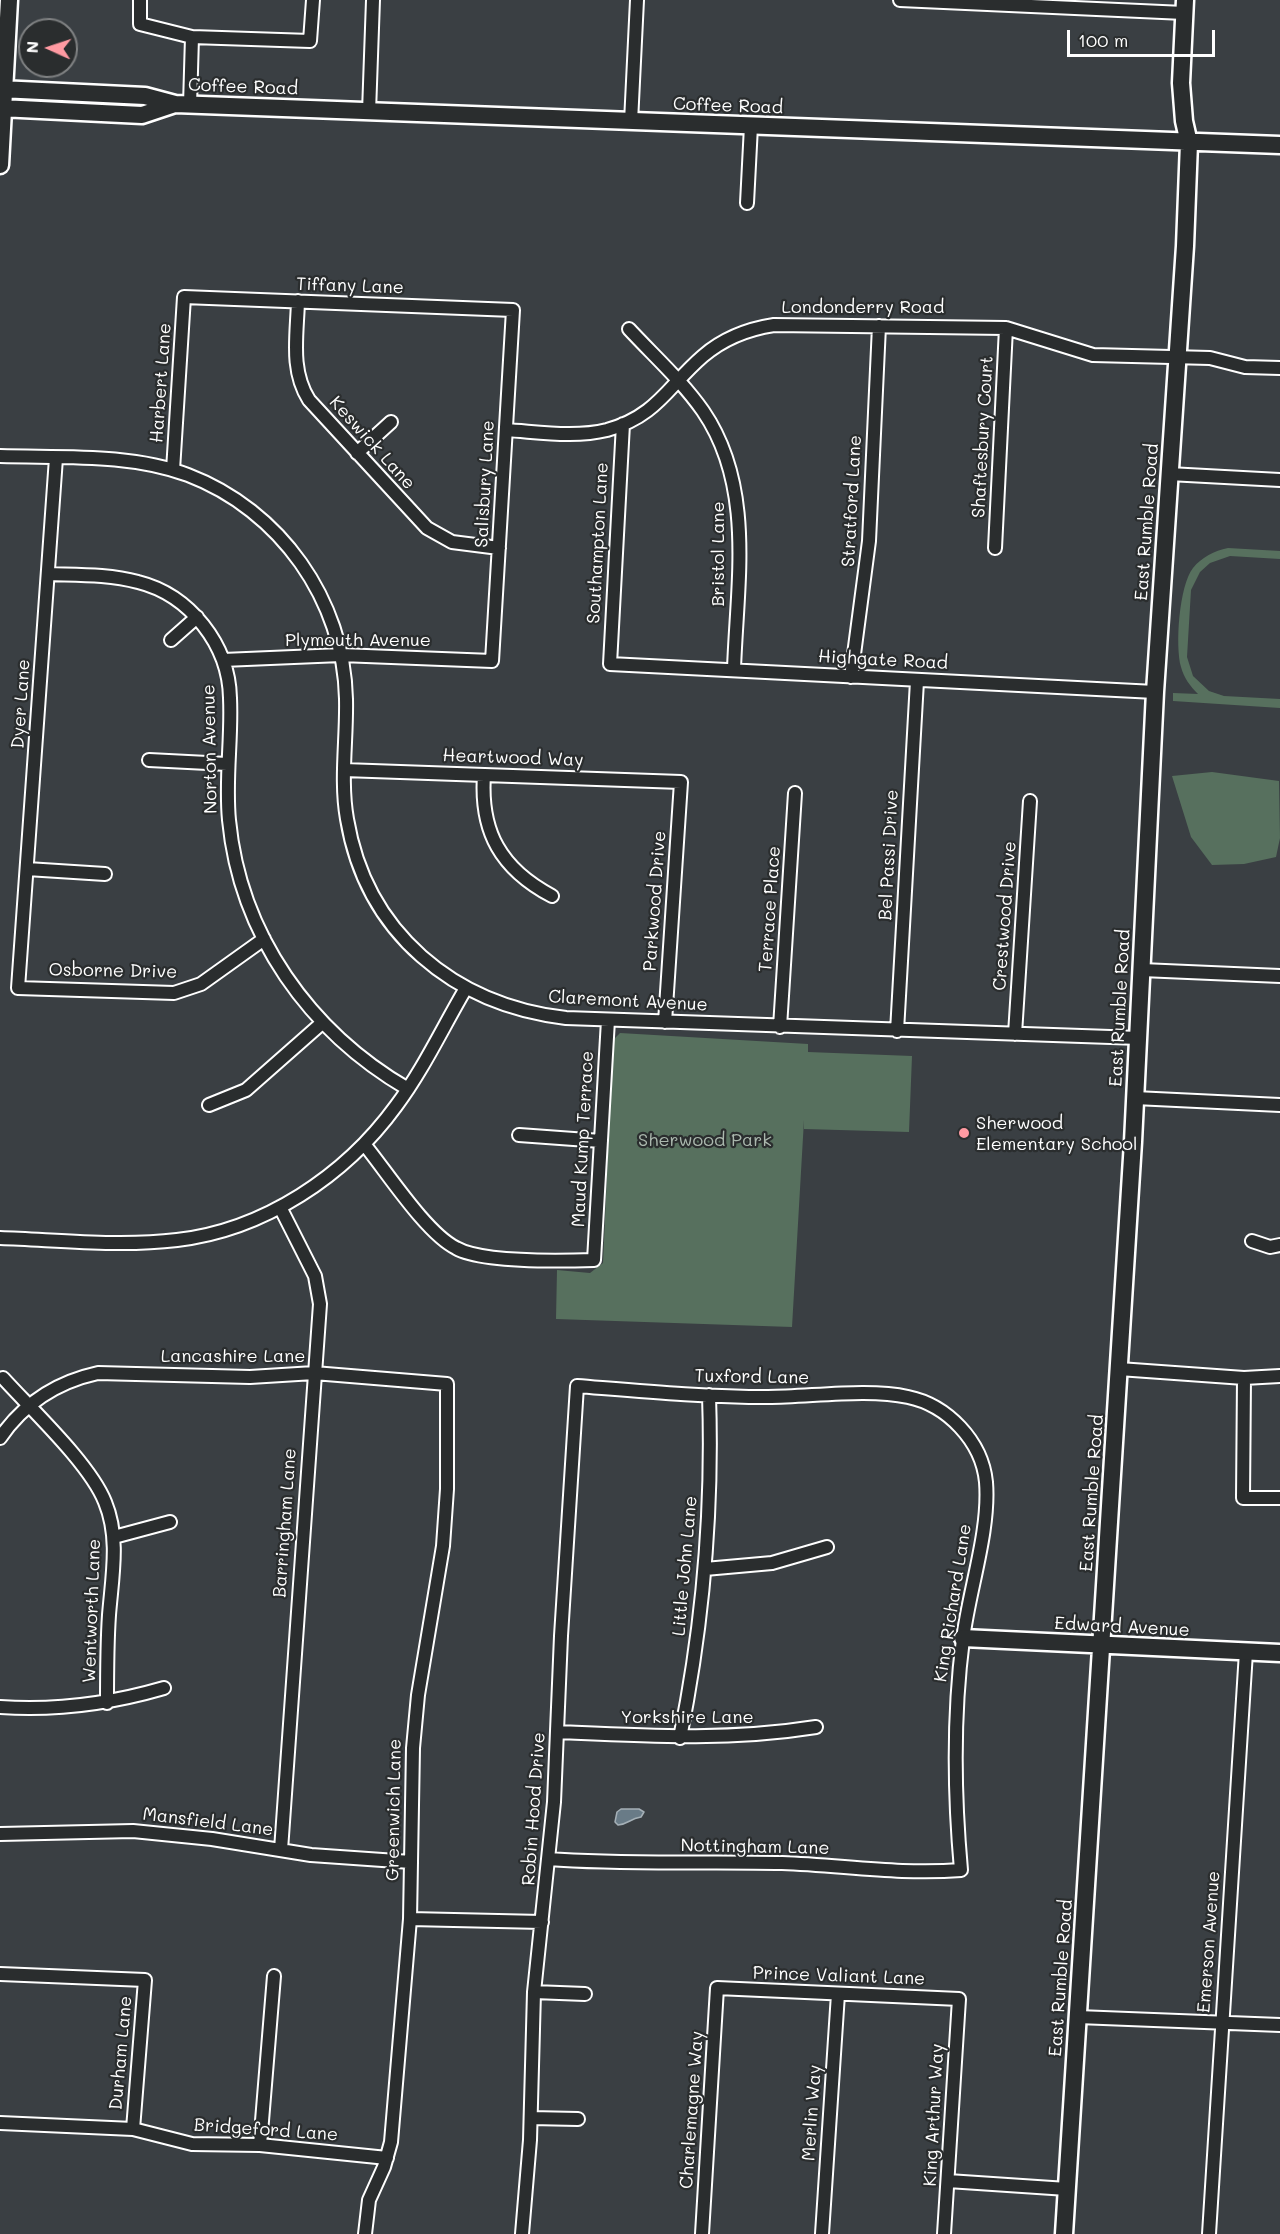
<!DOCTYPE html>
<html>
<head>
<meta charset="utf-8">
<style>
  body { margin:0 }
  #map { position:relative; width:1280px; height:2234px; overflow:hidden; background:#3a3f43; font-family:Mali,sans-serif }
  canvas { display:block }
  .north { position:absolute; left:18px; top:18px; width:60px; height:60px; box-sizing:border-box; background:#2a2d2e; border:2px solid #7f8182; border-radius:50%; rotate:273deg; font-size:16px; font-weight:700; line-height:24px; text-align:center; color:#fff }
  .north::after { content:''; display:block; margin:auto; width:21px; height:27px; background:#ff9aa2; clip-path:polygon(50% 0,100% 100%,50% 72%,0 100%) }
  .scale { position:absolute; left:1067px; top:30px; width:148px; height:27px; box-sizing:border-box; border:3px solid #fff; border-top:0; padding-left:8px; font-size:18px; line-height:21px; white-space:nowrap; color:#fff; -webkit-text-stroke:4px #2a2d2e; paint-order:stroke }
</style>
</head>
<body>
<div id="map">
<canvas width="1280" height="2234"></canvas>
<div class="north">N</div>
<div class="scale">100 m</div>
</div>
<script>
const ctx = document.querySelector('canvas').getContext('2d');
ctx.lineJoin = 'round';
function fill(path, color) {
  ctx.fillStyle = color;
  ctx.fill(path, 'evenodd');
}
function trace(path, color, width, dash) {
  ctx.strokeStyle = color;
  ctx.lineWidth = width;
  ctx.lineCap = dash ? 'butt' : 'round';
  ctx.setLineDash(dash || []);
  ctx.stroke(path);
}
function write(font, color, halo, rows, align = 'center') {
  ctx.font = font + ' Mali,sans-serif';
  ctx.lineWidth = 4.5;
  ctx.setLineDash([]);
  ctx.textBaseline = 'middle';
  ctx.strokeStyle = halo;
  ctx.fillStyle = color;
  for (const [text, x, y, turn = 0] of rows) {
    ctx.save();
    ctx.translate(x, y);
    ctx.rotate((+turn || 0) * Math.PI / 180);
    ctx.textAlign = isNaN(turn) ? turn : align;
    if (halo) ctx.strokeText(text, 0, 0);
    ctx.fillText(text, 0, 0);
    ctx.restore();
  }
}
const green = new Path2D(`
  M1228,548L1280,551V559L1230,556L1210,563L1200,572L1191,590L1187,657L1193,676L1209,691L1224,696L1280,699V708L1173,701V693L1198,694C1190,686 1184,678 1181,667C1175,646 1179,586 1193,568C1202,557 1214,551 1228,548Z
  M1212,772L1279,781L1280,838L1276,857L1244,864L1212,865L1191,837L1172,776Z
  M620,1033L808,1044V1052L912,1056L909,1132L804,1129V1120L792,1327L556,1319L557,1270L590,1273L603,1263L613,1040Z`);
const water = new Path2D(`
  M621,1809H639L644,1812L641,1817C629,1819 629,1824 618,1825L615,1822L617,1812Z`);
const street = new Path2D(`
  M140,0V24L192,37
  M900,0L1184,13
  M190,105L192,37L310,41L313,0
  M369,112L373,0
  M631,122L637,0
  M747,203L751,126
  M298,301C297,336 290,370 309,400L427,528L452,542L499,548
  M629,329C654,356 682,381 703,411C755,487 737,582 734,669
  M623,424L610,664L1155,692
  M506,430C539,432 575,438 607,430C657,416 668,386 703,356C724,338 748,329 774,325L1006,328L1093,355L1210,358L1245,367L1280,368
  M357,453L391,422
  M0,456C61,458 130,453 188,475C280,510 344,600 346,699C347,739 340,780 347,819C366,933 454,1005 566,1018L1139,1038
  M56,458L18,988L174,993L201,984L264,939
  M173,470L184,297L513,310L492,661L341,655L223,660
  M1169,474L1280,480
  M995,548L1006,328
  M48,574C78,575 109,574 138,582C190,595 229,645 230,698C232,739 225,779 229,820C240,935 310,1032 408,1089
  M171,640L197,617
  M851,677L869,541L879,326
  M149,760L227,764
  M344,770L681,782L665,1022
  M484,775C480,832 501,869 552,896
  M27,869L105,874
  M1142,970L1280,976
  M780,1027L795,793
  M897,1031L917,681
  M1015,1034L1030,801
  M1135,1098L1280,1105
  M209,1105L246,1090L322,1023
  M519,1135L601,1141
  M364,1144C387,1172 426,1233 456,1248C482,1263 562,1261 594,1260L608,1020
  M280,1207L315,1276L320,1304L281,1850
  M0,1238C58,1240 119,1247 177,1240C264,1230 345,1176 396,1106C423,1070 443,1027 466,988
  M1252,1241L1270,1247L1280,1245
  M1119,1369L1244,1378L1280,1376
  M3,1378C32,1410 90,1464 105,1502C120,1538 112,1577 109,1615C107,1644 107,1674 107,1703
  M1244,1378L1243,1498H1280
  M0,1438C24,1403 57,1382 98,1373L250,1377L314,1373L447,1384V1489L443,1546L418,1695L413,1748L410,1919L391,2142L384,2167L369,2200L365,2234
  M114,1537L170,1522
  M705,1569L772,1563L827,1547
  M0,1707C57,1711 109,1704 164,1688
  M558,1732C647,1736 728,1741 816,1727
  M680,1738C703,1624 713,1511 709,1395
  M0,1834L133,1831L212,1839L311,1855L411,1862
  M410,1919L542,1922
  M0,1974L145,1980L133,2129
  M534,1992L585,1994
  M1078,2017L1280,2025
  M531,2118L578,2119
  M0,2123L133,2129L192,2144L260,2145L387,2158
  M260,2145L274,1976
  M948,2181L1067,2189
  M522,2234L530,2140L534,1992L554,1802L561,1636L577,1386C640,1391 704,1397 768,1397C810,1397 868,1388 908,1397C947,1405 982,1441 986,1482C990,1531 969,1590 963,1639C953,1716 954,1793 961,1870C900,1875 842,1865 782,1863C704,1861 626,1865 548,1859
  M702,2234L717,1988L959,1999L944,2234
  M822,2234L838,1994
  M1209,2234L1246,1652`);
const secondary = new Path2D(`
  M0,89L145,96L175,104L1280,145
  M0,108L142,115L175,104
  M0,165L9,0
  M963,1638L1280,1653
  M1064,2234L1133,1142L1155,692L1185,246L1189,143L1184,121L1181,83L1185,0`);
const markers = [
  [964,1133,6,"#ff9aa2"]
];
const streetNames = [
  ["Coffee Road",243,87,2],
  ["Coffee Road",728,106,2],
  ["Tiffany Lane",350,286,2],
  ["Londonderry Road",863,307],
  ["Harbert Lane",161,383,-86],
  ["Shaftesbury Court",983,437,-87],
  ["Keswick Lane",372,443,48],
  ["Salisbury Lane",485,484,-87],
  ["Stratford Lane",852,501,-87],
  ["East Rumble Road",1147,522,-86],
  ["Southampton Lane",598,543,-87],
  ["Bristol Lane",718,554,-90],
  ["Plymouth Avenue",358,640],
  ["Highgate Road",883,660,3],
  ["Dyer Lane",21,704,-86],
  ["Norton Avenue",210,749,-91],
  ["Heartwood Way",513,758,2],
  ["Bel Passi Drive",889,855,-87],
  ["Parkwood Drive",655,901,-86],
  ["Terrace Place",770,909,-86],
  ["Crestwood Drive",1005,916,-86],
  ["Osborne Drive",113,971,1],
  ["Claremont Avenue",628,1001,3],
  ["East Rumble Road",1120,1008,-87],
  ["Maud Kump Terrace",583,1139,-87],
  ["Lancashire Lane",233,1356],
  ["Tuxford Lane",752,1377,1],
  ["East Rumble Road",1092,1493,-86],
  ["Barringham Lane",285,1523,-86],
  ["Little John Lane",685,1566,-85],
  ["King Richard Lane",953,1603,-81],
  ["Wentworth Lane",92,1611,-88],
  ["Edward Avenue",1122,1627,3],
  ["Yorkshire Lane",687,1717],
  ["Robin Hood Drive",534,1809,-86],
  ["Greenwich Lane",394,1810,-89],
  ["Mansfield Lane",208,1822,7],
  ["Nottingham Lane",755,1847,1],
  ["Emerson Avenue",1209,1942,-86],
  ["Prince Valiant Lane",839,1976,2],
  ["East Rumble Road",1061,1978,-86],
  ["Durham Lane",121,2053,-85],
  ["Charlemagne Way",692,2110,-86],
  ["Merlin Way",812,2113,-86],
  ["King Arthur Way",934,2115,-87],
  ["Bridgeford Lane",266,2130,4]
];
const poiNames = [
  ["Sherwood",976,1123],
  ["Elementary School",976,1144]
];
const parkNames = [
  ["Sherwood Park",705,1140]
];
fill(green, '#57705e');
fill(water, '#697b87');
trace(water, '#a5b0b7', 1.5);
trace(street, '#fff', 16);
trace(secondary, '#fff', 21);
trace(street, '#2a2d2e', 12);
trace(secondary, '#2a2d2e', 16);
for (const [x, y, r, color] of markers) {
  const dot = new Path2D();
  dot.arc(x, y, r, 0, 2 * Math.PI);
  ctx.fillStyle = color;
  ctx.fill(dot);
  trace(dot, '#2a2d2e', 2);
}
write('18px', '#fff', '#2a2d2e', streetNames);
write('18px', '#fff', '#2a2d2e', poiNames, 'left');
write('18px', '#abb8ae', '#2a2d2e', parkNames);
</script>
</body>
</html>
